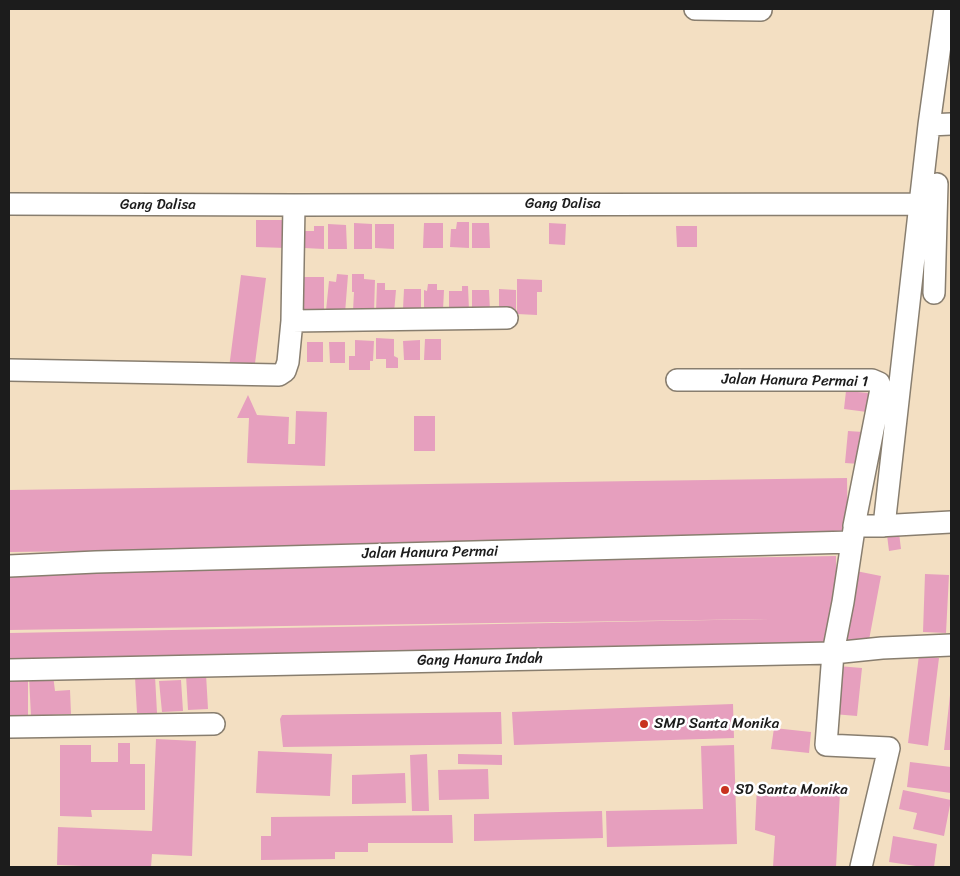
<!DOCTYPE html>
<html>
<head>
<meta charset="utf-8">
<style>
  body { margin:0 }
  #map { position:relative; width:960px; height:876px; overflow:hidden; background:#f3dfc2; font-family:Sriracha,sans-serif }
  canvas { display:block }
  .frame { position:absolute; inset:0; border:10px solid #1c1c1c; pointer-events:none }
</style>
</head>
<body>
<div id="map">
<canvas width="960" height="876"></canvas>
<div class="frame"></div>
</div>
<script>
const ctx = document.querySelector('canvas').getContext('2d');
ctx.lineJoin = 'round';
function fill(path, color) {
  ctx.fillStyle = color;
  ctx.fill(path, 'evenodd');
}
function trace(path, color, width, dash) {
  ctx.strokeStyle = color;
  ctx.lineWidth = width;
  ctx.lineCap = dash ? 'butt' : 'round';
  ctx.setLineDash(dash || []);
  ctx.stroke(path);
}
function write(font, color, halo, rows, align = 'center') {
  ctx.font = font + ' Sriracha,sans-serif';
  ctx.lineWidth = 5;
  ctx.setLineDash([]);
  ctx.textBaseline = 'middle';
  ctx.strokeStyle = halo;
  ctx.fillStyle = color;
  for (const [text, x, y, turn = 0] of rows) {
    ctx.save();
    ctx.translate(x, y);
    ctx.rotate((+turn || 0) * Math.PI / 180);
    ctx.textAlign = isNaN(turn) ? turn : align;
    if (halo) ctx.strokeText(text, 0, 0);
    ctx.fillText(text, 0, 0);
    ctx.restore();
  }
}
const building = new Path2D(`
  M256,220H286V248L256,247Z
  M457,222H469V248L450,247L451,229H456Z
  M354,223L372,224V249H354Z
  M424,223H443V248H423Z
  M472,223H489L490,248H472Z
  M549,223L566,224L565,245L549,244Z
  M328,224L346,225L347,249H328Z
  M375,224H394V249L375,248Z
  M314,226H324V249L304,248L305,231H314Z
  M676,226H697V247H677Z
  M337,274L348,275L345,313L326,311L329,281L336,282Z
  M352,274H364V279L375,280L374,312L353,311L354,292H352Z
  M241,275L266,278L254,371L229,368Z
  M304,277H324V310L304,309Z
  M517,279L542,280V292H537V315L517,314Z
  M377,283H385V290H396L394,313L376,312Z
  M428,284H437V290H444L443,310H424V290L427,291Z
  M462,286H468L469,310H449V291H462Z
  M404,289H421V309H403Z
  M499,289L516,290V311H499Z
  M472,290H489L490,311H472Z
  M376,338L394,339V356L398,358V368H386V359H376Z
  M425,339H441V360H424Z
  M355,340L374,341L373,361H370V370H349V356H355Z
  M420,340V360H404L403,341Z
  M307,342H323V362H307Z
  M329,342H345V363H330Z
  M846,391L869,393L867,412L844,409Z
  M248,395L257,415L289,417L288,444H295L296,411L327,412L325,466L247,463L249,418H237Z
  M414,416H435V451H414Z
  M848,431L863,432L860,464L845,463Z
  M847,478L848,541L9,552V490Z
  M899,533L901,549L889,551L887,535Z
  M836,556L837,617L826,647L9,662V633L769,619L9,630V570Z
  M856,571L881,576L869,640L841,647Z
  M925,574L949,575L946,633L923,632Z
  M919,655L939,658L928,746L908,743Z
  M838,666L862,668L857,716L833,714Z
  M28,673V716H9V678Z
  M206,674L208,709L188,710L186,675Z
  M53,675L55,691L70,690L71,714L31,716L29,677Z
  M155,676L157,713H137L135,677Z
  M181,680L183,711L162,712L159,681Z
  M950,695L951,696V750H944Z
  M733,704L734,738L514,745L512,712Z
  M501,712L502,744L283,747L280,719L282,715Z
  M774,728L811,732L809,753L771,749Z
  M156,739L196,741L192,856L152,854L151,867H108L57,865L58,827L152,831Z
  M118,743H130V764H145V810H91L92,817L60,816V745H91V762H118Z
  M734,745L737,844L607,847L606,811L703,809L701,746Z
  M258,751L332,754L330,796L256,793Z
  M427,754L429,811H412L410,755Z
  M458,754L502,755V765L458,764Z
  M910,762L951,767V793L907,787Z
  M488,769L489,799L439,800L438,770Z
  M405,773L406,803L352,804V775Z
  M757,786L840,792L836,867H773L775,836L755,830Z
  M903,790L951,800L944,836L913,829L917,813L899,809Z
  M602,811L603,838L474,841V814Z
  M452,815L453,843H368V852H335V859L261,860V836H271V817Z
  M893,836L937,844L934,867H923L889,862Z`);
const street = new Path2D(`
  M695,9L761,10
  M929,125L951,124
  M9,204L294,205L920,204L929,125L945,9
  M934,293L937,184
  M292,321L507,318
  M9,370L279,375L285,371L288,362L292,321L294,205
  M677,380H872L879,383L881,389L854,526H878L951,522
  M884,526L920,204
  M854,529L843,602L833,653L826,745L889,748L861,867
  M9,566L96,562L852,542
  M9,670L833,653L882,648L951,645
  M9,727L214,724`);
const markers = [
  [644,724,5,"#c8321e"],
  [725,790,5,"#c8321e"]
];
const streetNames = [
  ["Gang Dalisa",563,204],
  ["Gang Dalisa",158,205],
  ["Jalan Hanura Permai 1",795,381,1],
  ["Jalan Hanura Permai",430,553,-1],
  ["Gang Hanura Indah",480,660,-1]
];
const poiNames = [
  ["SMP Santa Monika",654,724],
  ["SD Santa Monika",735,790]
];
fill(building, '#e69fbe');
trace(street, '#887e6f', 24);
trace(street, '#fff', 21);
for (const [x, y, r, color] of markers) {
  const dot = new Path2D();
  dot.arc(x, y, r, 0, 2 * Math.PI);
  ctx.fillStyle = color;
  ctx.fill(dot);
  trace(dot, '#fff', 2);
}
write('15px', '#1c1c1c', '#fff', streetNames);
write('15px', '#1c1c1c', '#fff', poiNames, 'left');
</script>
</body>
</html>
